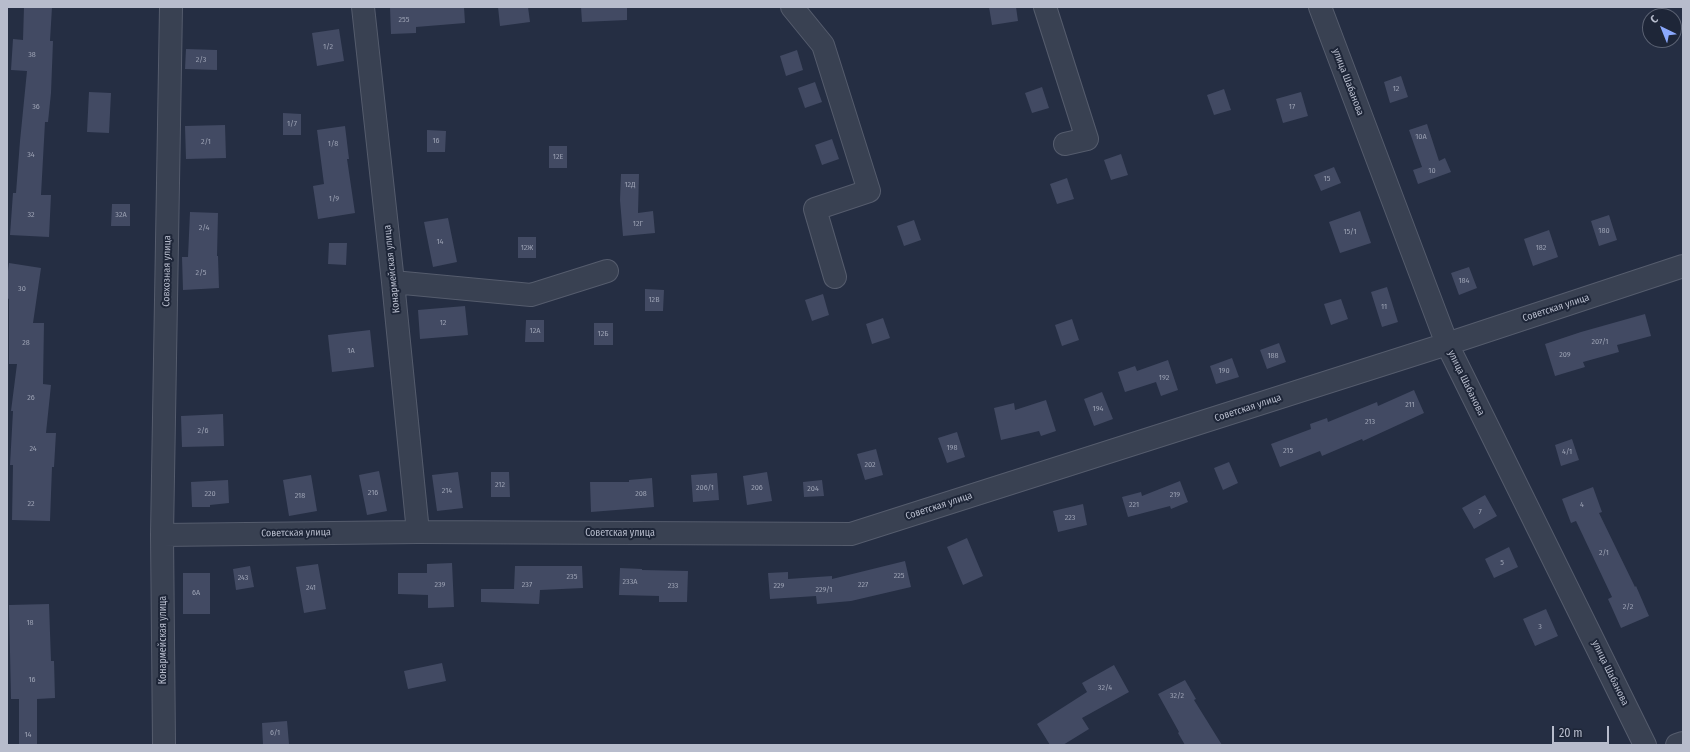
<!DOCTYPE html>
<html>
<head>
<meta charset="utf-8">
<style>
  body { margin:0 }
  #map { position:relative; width:1690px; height:752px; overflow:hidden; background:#252e43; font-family:"Fira Sans Condensed",sans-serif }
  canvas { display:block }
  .frame { position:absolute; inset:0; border:8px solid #b7bccc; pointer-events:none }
  .north { position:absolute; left:1642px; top:8px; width:40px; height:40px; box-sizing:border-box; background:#1e2638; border:1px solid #5b6273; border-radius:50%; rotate:317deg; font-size:11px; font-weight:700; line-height:16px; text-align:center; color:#b7bccc }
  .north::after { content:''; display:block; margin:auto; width:14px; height:18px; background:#8ba9fd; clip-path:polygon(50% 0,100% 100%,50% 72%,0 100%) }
  .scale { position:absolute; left:1552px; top:726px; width:57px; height:18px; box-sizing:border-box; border:2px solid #b7bccc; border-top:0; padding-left:5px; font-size:12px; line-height:14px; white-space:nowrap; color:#b7bccc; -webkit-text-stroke:3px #1e2638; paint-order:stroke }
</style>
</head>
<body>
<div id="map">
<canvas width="1690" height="752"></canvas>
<div class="frame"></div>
<div class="north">С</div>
<div class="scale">20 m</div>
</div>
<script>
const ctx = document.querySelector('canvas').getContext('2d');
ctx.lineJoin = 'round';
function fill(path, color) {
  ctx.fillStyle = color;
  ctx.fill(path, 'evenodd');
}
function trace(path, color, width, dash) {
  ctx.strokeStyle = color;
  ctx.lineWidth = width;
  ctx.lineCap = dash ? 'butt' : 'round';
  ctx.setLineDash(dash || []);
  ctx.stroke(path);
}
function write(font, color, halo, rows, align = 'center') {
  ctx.font = font + ' "Fira Sans Condensed",sans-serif';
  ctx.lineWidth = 4;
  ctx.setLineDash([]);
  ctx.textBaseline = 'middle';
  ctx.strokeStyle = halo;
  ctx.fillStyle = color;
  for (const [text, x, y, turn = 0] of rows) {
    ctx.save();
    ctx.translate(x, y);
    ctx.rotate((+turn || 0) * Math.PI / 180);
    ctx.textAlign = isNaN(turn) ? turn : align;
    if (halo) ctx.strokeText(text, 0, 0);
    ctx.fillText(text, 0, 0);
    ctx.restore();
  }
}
const building = new Path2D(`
  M24,7H52L50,41H53L51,93L48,122H45L41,195H51L49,237L10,235L13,193H16L20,141L27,71L11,70L13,39L23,40Z
  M390,7H464L465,23L416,27V33L391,34Z
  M498,7H528L530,22L500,26Z
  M581,7H627V20L582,22Z
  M989,7H1016L1018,21L992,25Z
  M339,29L344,61L317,66L312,33Z
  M186,49L217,50V70L185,69Z
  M797,50L803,70L786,76L780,56Z
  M1401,76L1408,97L1390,103L1384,82Z
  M815,82L822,102L805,108L798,88Z
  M1042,87L1049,108L1032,113L1025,93Z
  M1224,89L1231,110L1214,115L1207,95Z
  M89,92L111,93L109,133L87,132Z
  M1301,92L1308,116L1283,123L1276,99Z
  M283,113L301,114V135H283Z
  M1427,124L1439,161L1445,158L1451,172L1418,184L1413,170L1422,167L1409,130Z
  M225,125L226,158L186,159L185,126Z
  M345,126L349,159H347L355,213L318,219L313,186L324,184L317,130Z
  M427,130L446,131L445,152H427Z
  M832,139L839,159L822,165L815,145Z
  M549,146H567V168H549Z
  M1121,154L1128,175L1111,180L1104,160Z
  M1334,167L1341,183L1321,191L1314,175Z
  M621,174H639L638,213L653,211L655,233L623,236L620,200Z
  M1067,178L1074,199L1057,204L1050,184Z
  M112,204H130V226H111Z
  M1360,211L1371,243L1340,253L1329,222Z
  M190,212L218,213L217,256H218L219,288L183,290L182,257H188Z
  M1609,215L1617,240L1599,246L1591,221Z
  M448,218L457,262L433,267L424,222Z
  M914,220L921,240L904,246L897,226Z
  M1549,230L1558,257L1533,266L1524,239Z
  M518,237H536V258H518Z
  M329,243H347L346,265L328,264Z
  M9,263L41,268L33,323H44L43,384L51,385L46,433H56L54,467H52L50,521L12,520L13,465H10L13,411H11L17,364H9V299L7,298V279Z
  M1469,267L1477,288L1459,295L1451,273Z
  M1387,287L1398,322L1382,327L1371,292Z
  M645,289L664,290L663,311H645Z
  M823,294L829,315L812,321L805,300Z
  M1341,299L1348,319L1331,325L1324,304Z
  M465,306L468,335L420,339L418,310Z
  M1645,314L1651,336L1617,345L1619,352L1583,362L1585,367L1555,376L1545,344L1581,332Z
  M883,318L890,338L872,344L866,324Z
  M1072,319L1079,340L1062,346L1055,325Z
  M526,320H544V342H525Z
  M594,323H613V345H594Z
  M370,330L374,367L332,372L328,335Z
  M1279,343L1286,362L1267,369L1260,350Z
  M1232,358L1239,377L1216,384L1210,366Z
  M1168,360L1178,390L1161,396L1156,382L1125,392L1118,372L1135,366L1137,371Z
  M1414,390L1424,413L1363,441L1362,439L1322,456L1320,451L1280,467L1271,444L1311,429L1310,424L1327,418L1328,422L1377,402L1378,406Z
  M1102,392L1113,419L1094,426L1084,399Z
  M1046,400L1056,431L1041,436L1039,431L1001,440L994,408L1014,403L1015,410Z
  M223,414L224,446L182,447L181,416Z
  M957,432L965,457L947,463L938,438Z
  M1572,439L1579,460L1561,466L1555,445Z
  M876,449L883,475L865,480L857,454Z
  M1229,462L1238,483L1223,490L1214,468Z
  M379,471L387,511L367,515L359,475Z
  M458,472L463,508L437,511L432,475Z
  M491,472H509L510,497H491Z
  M767,472L772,501L747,505L743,476Z
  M717,473L719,500L693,502L691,475Z
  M311,475L317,511L289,516L283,480Z
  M652,478L654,507L591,512L590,482H629V480Z
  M228,480L229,503L210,505V507H192L191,482Z
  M822,480L824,496L804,497L803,482Z
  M1180,481L1188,502L1171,509L1170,506L1128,517L1122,497L1141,492L1142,496Z
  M1593,487L1602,512L1599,513L1635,587L1636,586L1649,616L1621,628L1608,599L1612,597L1576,521L1571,523L1562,499Z
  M1485,495L1497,516L1474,529L1462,508Z
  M1083,504L1087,525L1058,532L1053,511Z
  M967,538L983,576L963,585L947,547Z
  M1509,547L1518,567L1494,578L1485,559Z
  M905,561L911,587L851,601L817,604L816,596L770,599L768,573L788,572V579L832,576V579Z
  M452,563L454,607L428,608V595L398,594V573H427V564Z
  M318,564L326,609L304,613L296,567Z
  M250,566L254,587L236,590L233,569Z
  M515,566H582L583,588L540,590L539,604L481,602V589H514Z
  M620,568L642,569V570L688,571L687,602H659V596L619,595Z
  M183,573H210V614H183Z
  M49,604L51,661H54L55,698L37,699V745H19V699H11L9,605Z
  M1546,609L1558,636L1535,646L1523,619Z
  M442,663L446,681L408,689L404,671Z
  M1114,665L1129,692L1082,718L1089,729L1063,745H1050L1037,724L1087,692L1082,683Z
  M1185,680L1196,699L1194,700L1222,745H1185L1178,733L1179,732L1158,694Z
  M287,721L289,744L263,745L262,723Z`);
const minor = new Path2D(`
  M363,7L393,282L418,532
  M792,7L823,45L869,191L815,209L835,277
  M1045,7L1087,139L1065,144
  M1320,7L1447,344L1645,745
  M393,282L531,295L607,271
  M162,535L418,532L851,534L1447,344L1683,266
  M164,745L162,535L171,7
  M1677,745L1683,743`);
const numberNames = [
  ["255",404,20],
  ["1/2",328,47],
  ["38",32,55],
  ["2/3",201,60],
  ["12",1396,89],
  ["36",36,107],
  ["17",1292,107],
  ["1/7",292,124],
  ["10А",1421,137],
  ["16",436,141],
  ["2/1",206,142],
  ["1/8",333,144],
  ["34",31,155],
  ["12Е",558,157],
  ["10",1432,171],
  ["15",1327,179],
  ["12Д",630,185],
  ["1/9",334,199],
  ["32",31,215],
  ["32А",121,215],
  ["12Г",638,224],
  ["2/4",204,228],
  ["180",1604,231],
  ["15/1",1350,232],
  ["14",440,242],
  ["12Ж",527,248],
  ["182",1541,248],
  ["2/5",201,273],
  ["184",1464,281],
  ["30",22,289],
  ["12В",654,300],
  ["11",1384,307],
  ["12",443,323],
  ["12А",535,331],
  ["12Б",603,334],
  ["207/1",1600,342],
  ["28",26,343],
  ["1А",351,351],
  ["209",1565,355],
  ["188",1273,356],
  ["190",1224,371],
  ["192",1164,378],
  ["26",31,398],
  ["211",1410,405],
  ["194",1098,409],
  ["213",1370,422],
  ["2/6",203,431],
  ["198",952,448],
  ["24",33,449],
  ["215",1288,451],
  ["4/1",1567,452],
  ["202",870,465],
  ["212",500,485],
  ["206/1",705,488],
  ["206",757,488],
  ["204",813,489],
  ["214",447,491],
  ["216",373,493],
  ["220",210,494],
  ["208",641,494],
  ["219",1175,495],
  ["218",300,496],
  ["22",31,504],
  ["221",1134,505],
  ["4",1582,505],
  ["7",1480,512],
  ["223",1070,518],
  ["2/1",1604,553],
  ["5",1502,563],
  ["225",899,576],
  ["235",572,577],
  ["243",243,578],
  ["233А",630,582],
  ["239",440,585],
  ["237",527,585],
  ["227",863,585],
  ["233",673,586],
  ["229",779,586],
  ["241",311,588],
  ["229/1",824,590],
  ["6А",196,593],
  ["2/2",1628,607],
  ["18",30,623],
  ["3",1540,627],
  ["16",32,680],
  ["32/4",1105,688],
  ["32/2",1177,696],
  ["6/1",275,733],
  ["14",28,735]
];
const streetNames = [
  ["улица Шабанова",1348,82,69],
  ["Конармейская улица",392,269,-96],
  ["Совхозная улица",167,271,-89],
  ["Советская улица",1556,308,-18],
  ["улица Шабанова",1466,383,64],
  ["Советская улица",1248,408,-18],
  ["Советская улица",939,506,-18],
  ["Советская улица",296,533,-1],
  ["Советская улица",620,533],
  ["Конармейская улица",163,640,-90],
  ["улица Шабанова",1610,673,64]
];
fill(building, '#424a63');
trace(minor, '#555c6d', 24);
trace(minor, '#394152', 22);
write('8px', '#9aa0b2', null, numberNames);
write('10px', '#b7bccc', '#1e2638', streetNames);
</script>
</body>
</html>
